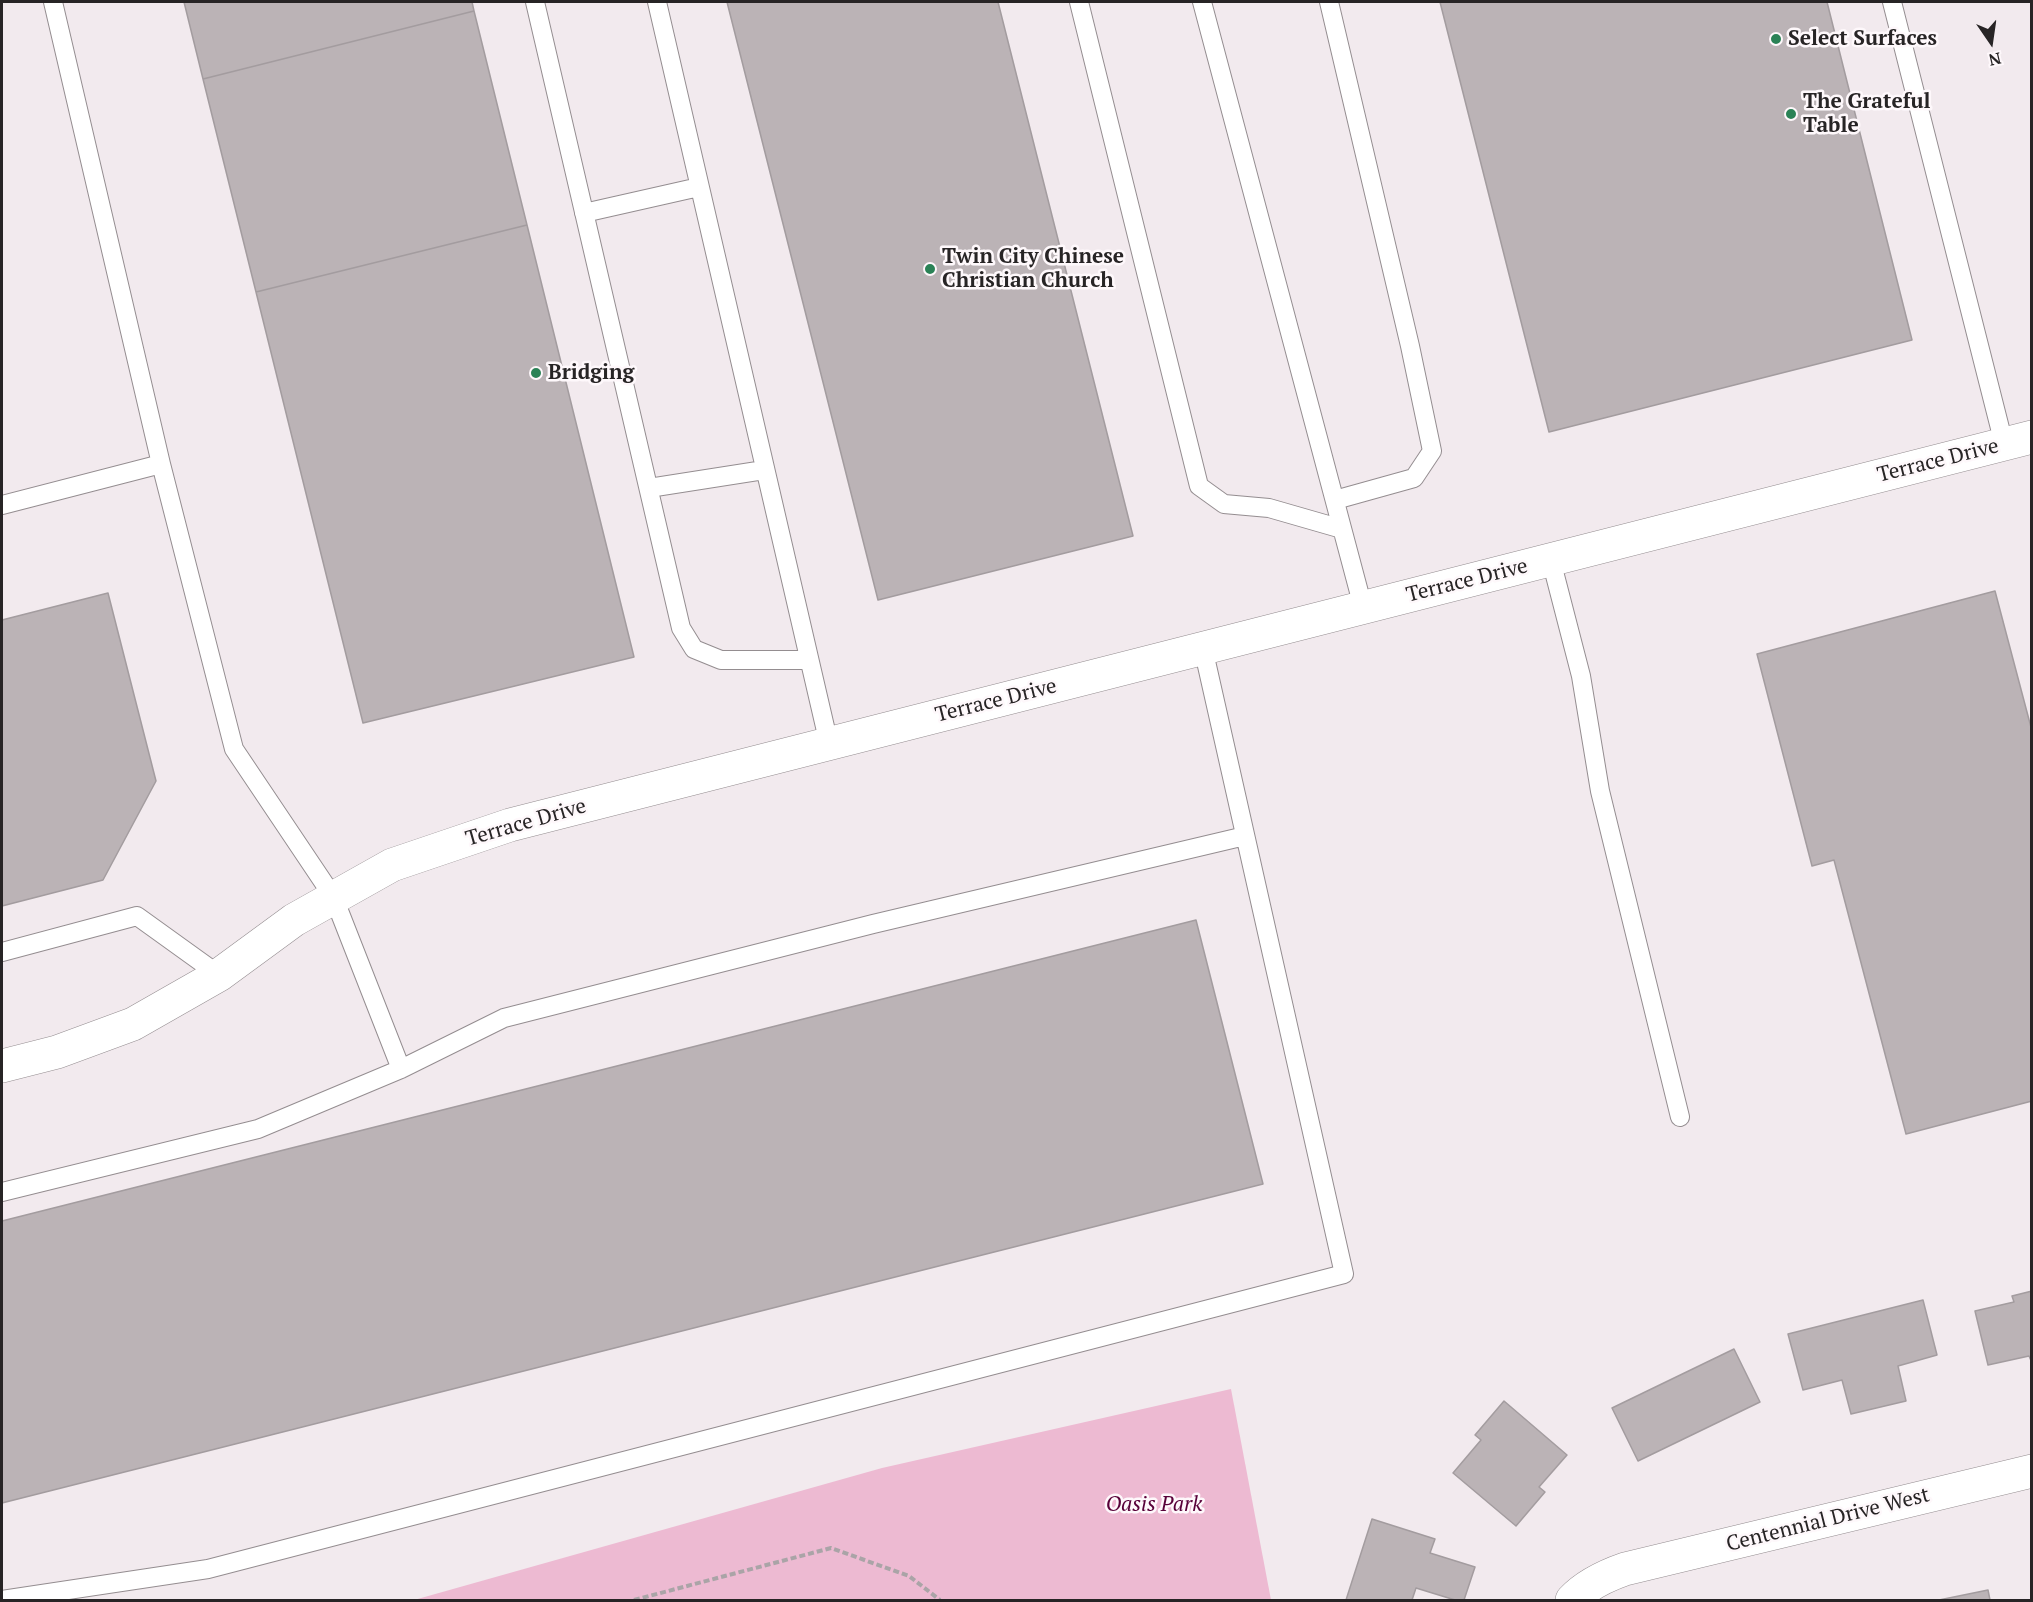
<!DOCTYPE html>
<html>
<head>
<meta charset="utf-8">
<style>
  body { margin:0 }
  #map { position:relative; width:2033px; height:1602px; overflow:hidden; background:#f2eaee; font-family:"PT Serif",serif }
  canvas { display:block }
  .frame { position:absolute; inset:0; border:3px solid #272425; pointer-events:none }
  .north { position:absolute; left:1961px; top:12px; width:60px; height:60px; -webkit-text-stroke:4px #fef8fb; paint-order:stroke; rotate:167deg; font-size:16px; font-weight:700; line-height:24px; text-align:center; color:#272425 }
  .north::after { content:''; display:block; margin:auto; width:21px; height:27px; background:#272425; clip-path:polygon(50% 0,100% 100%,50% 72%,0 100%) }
</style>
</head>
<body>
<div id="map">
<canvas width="2033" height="1602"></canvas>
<div class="frame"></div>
<div class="north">N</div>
</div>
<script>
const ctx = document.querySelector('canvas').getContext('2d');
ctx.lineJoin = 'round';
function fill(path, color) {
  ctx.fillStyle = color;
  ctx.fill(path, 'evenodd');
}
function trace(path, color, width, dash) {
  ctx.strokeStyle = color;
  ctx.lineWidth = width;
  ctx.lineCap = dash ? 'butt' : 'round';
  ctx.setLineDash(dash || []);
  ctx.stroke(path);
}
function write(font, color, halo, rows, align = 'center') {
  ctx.font = font + ' "PT Serif",serif';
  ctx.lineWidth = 5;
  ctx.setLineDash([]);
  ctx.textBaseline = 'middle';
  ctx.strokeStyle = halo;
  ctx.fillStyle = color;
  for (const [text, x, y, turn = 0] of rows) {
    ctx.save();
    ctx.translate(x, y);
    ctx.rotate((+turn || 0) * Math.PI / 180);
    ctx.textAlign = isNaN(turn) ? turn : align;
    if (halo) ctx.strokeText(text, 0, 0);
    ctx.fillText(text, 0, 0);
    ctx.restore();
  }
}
const green = new Path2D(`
  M1231,1389L1271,1600H414L882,1468Z`);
const building = new Path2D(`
  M184,2H472L474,11L203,79Z
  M727,2H998L1133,536L878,600Z
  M1440,2H1827L1912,340L1549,432Z
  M474,11L527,225L256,292L203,79Z
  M527,225L634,657L363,723L256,292Z
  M1995,591L2032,731V1101L1906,1134L1834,860L1812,866L1757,654Z
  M108,593L156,781L103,880L2,906V620Z
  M1196,920L1263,1184L2,1503V1221Z
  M2032,1291V1363L2029,1356L1988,1365L1975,1311L2014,1302L2012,1296Z
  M1923,1300L1937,1355L1898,1366L1906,1401L1851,1414L1842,1380L1803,1390L1788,1334Z
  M1734,1349L1760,1402L1638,1461L1612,1408Z
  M1504,1401L1567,1455L1539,1487L1545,1492L1516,1526L1453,1473L1481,1440L1475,1435Z
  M1372,1519L1435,1539L1430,1553L1475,1567L1464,1600H1455L1416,1588L1412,1600H1346Z
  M1988,1590L1990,1600H1939Z`);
const path = new Path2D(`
  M634,1600L831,1548L909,1576L940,1600`);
const lane = new Path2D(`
  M53,2L161,464L234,749L334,898L401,1069
  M535,2L681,628L694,649L721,660H808
  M657,2L829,744
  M1079,2L1199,486L1224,504L1269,508L1342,529
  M1202,2L1363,607
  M1329,2L1410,346L1432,451L1414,478L1335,500
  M1892,2L2004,444
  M584,213L699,187
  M649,488L764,470
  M2,505L161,464
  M1551,560L1581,676L1600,791L1680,1117
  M2,952L137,916L219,975
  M2,1192L258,1129L401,1069L504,1018L873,924L1245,836
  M2,1600L208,1569L1344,1274L1203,648`);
const street = new Path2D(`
  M1572,1600C1586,1585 1605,1576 1625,1569L2032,1471`);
const secondary = new Path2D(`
  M2,1066L57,1052L133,1024L219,975L294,920L392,865L510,825L2032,437`);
const markers = [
  [1776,39,6,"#2a8256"],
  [1791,114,6,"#2a8256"],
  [930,269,6,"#2a8256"],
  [536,373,6,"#2a8256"]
];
const poiNames = [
  ["Select Surfaces",1788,39],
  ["The Grateful",1803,102],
  ["Table",1803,126],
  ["Twin City Chinese",942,257],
  ["Christian Church",942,281],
  ["Bridging",548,373]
];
const streetNames = [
  ["Terrace Drive",1938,461,-14],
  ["Terrace Drive",1467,581,-14],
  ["Terrace Drive",996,701,-14],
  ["Terrace Drive",526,823,-16],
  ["Centennial Drive West",1828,1520,-14]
];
const parkNames = [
  ["Oasis Park",1154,1505]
];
fill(green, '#edbad2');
fill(building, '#bbb3b6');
trace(building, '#a39c9f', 1.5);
trace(lane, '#948d90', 20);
trace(street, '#948d90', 34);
trace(secondary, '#948d90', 34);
trace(path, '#aaa4a7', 4, [6, 3]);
trace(lane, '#fff', 18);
trace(street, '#fff', 33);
trace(secondary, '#fff', 33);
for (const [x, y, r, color] of markers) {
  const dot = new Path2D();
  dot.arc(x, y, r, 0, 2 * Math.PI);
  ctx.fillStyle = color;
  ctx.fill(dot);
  trace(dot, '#fef8fb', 2);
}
write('bold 21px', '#272425', '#fef8fb', poiNames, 'left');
write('21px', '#272425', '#fef8fb', streetNames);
write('italic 21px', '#580139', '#fef8fb', parkNames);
</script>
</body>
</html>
